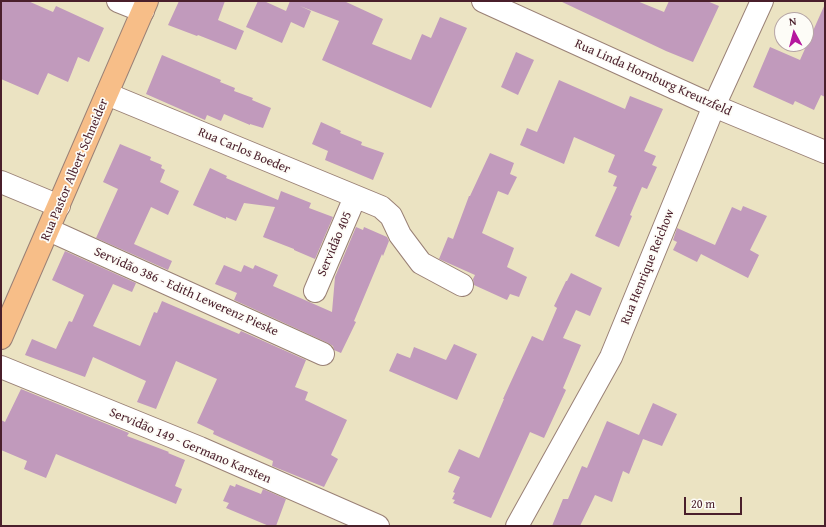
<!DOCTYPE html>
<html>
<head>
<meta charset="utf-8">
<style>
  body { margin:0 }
  #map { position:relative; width:826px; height:527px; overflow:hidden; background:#ebe3c2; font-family:"Gentium Book Plus",serif }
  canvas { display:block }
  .frame { position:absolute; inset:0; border:2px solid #4a1f2b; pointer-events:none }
  .north { position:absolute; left:774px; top:12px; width:40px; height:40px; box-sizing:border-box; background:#fdfcf7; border:1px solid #b5a4a5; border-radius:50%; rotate:353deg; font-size:11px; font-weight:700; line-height:16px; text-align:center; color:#4a1f2b }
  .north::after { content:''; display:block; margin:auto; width:14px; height:18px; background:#b5179e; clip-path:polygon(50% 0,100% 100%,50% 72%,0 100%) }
  .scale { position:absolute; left:684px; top:497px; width:58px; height:18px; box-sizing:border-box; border:2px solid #4a1f2b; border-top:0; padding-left:5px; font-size:12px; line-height:14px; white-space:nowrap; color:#4a1f2b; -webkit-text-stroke:3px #fdfcf7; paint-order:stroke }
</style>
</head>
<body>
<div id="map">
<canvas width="826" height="527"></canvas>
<div class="frame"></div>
<div class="north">N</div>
<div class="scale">20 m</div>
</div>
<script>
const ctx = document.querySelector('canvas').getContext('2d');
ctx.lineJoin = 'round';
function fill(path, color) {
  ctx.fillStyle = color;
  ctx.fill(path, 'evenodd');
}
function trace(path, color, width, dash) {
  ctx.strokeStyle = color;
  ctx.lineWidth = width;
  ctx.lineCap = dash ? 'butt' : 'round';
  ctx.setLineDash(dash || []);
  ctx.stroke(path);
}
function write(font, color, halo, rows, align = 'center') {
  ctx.font = font + ' "Gentium Book Plus",serif';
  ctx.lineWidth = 3.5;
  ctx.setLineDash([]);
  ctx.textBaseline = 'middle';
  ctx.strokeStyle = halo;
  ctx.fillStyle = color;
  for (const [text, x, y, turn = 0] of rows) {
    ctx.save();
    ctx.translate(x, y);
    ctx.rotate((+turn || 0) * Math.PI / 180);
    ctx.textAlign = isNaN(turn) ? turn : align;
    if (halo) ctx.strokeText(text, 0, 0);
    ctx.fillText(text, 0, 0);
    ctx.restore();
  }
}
const building = new Path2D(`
  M1,1H28L53,12L56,6L104,28L89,62L78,57L68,82L48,73L38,95L1,79Z
  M179,1H225L218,20L244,31L236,50L198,35L197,36L168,25Z
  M258,1H264L286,11L290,1H344L383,19L372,44L411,60L422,34L431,38L440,17L467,28L431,108L322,60L339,21L300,6L311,11L304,28L291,22L282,43L246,27Z
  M560,1H637L664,12L669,1H707L719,6L693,62L666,51Z
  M825,4V97L821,95L814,110L795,101L793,105L753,87L770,47L800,60Z
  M516,52L534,60L518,95L501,87Z
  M162,55L221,80L220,82L235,88L234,91L253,98L252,100L271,108L263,128L250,124V125L224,114L221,121L207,115L205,120L146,94Z
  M559,80L625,109L630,96L663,109L644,151L656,156L652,165L657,167L647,189L642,187L630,215L632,216L619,247L595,236L617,187L613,186L617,176L608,172L615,155L574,137L564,164L520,145L527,128L537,132Z
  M321,122L341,131L340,133L362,142L361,145L384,153L373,180L325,160L328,151L312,144Z
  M120,144L151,157L150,160L162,165L161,168L165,170L160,182L179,191L168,215L151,207L134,244L172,261L168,270L96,238L118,189L103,182Z
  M490,153L514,163L510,174L517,177L508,195L498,191L482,233L514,248L507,267L527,277L519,297L510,294L507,300L474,285L473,279L475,275L439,259L448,237L453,239L469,196H470Z
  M210,168L227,176L226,178L278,200L281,191L311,203L309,208L333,217L315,259L294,250V249L263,237L275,207L244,203L236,221L226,217V219L193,205Z
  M743,206L767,216L750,250L759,255L748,278L701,254L697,262L673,250L677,242L673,240L677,228L715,245L732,207L741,211Z
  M356,227L363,230L364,227L387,237L389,241L383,256L382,254L354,321L356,322L341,353L334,350L333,346L328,343L234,300L237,293L215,284L224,265L241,272L244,265L253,269L255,265L278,275L273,286L332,312L335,277Z
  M65,251L136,283L132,292L113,284L93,326L140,346L154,312L157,313L162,301L239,334L241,331L306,360L295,387L308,392L305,400L347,420L331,455L338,459L324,487L272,466L273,461L213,434L214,431L197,423L217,379L176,361L156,409L137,402L146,381L93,357L85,377L25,355L32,339L56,349L69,321L72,322L84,295L52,280Z
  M571,273L602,288L590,316L576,310L563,338L581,345L563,388L566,390L544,438L530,432L491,518L453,503L455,500L452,499L455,493L453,492L460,477L448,472L459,449L479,458L504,399H503L532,336L543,341L557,308L554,306L566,281H567Z
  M454,344L477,354L457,400L389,371L397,353L410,358L414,347L446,360Z
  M21,389L129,433L127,436L169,452L168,453L185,460L175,486L182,489L176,504L56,454L46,478L24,469L27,461L1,450V420L5,422Z
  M653,403L677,414L662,446L643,439L629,474L623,471L612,502L595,495L580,526H552L563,499H568L582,466L587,468L607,421L639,435Z
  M236,484L261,494L263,489L286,499L276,526H269L226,508L229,503L223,501L230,485L235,487Z`);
const minor = new Path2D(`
  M118,1L143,11
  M483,1L714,106L825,152
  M107,94L381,207L391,216L400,235L421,263L462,285
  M1,182L59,206
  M49,230L323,354
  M315,291L355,197
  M1,367L200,448L378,526
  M517,526L611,357L714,106L762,1`);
const major = new Path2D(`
  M1,338L147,1`);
const streetNames = [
  ["Rua Linda Hornburg Kreutzfeld",653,78,24],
  ["Rua Carlos Boeder",244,151,23],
  ["Rua Pastor Albert Schneider",75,170,-67],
  ["Servidão 405",335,244,-67],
  ["Rua Henrique Reichow",648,267,-68],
  ["Servidão 386 - Edith Lewerenz Pieske",186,292,24],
  ["Servidão 149 - Germano Karsten",190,446,23]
];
fill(building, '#c19abc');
trace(minor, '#9a8176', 24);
trace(major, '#9a8176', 24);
trace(minor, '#fff', 22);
trace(major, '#f7be88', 22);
write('13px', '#4a1f2b', '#fdfcf7', streetNames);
</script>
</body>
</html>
